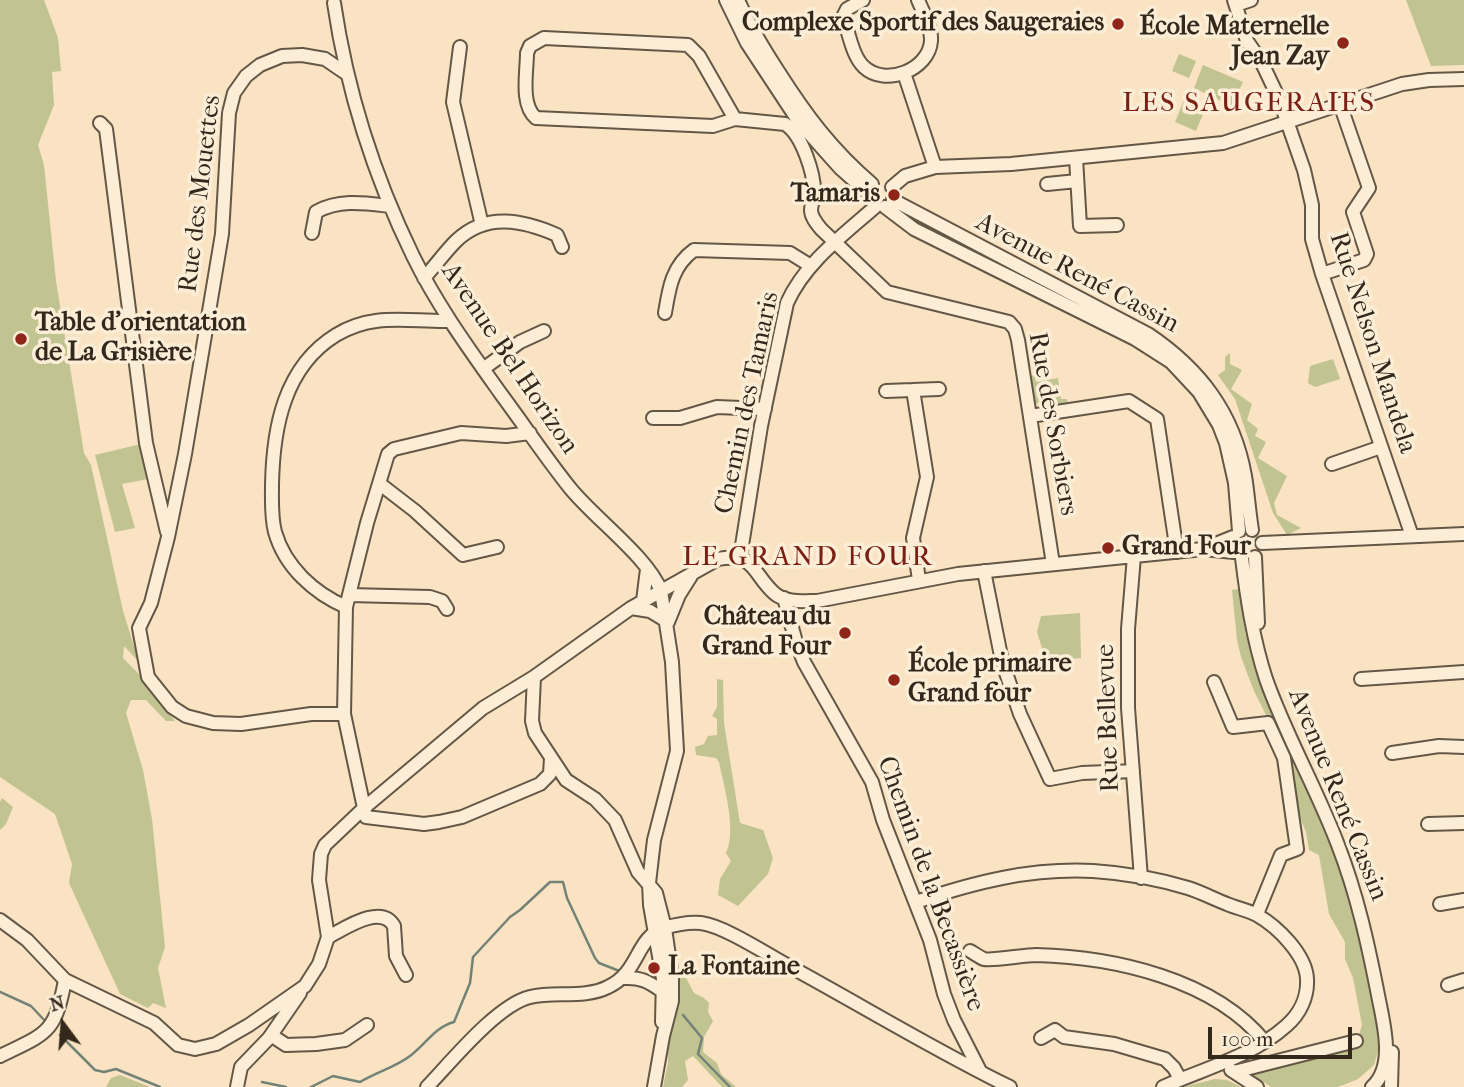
<!DOCTYPE html>
<html>
<head>
<meta charset="utf-8">
<style>
  body { margin:0 }
  #map { position:relative; width:1464px; height:1087px; overflow:hidden; background:#fae3c2; font-family:"IM FELL French Canon",serif }
  canvas { display:block }
  .north { position:absolute; left:28px; top:989px; width:70px; height:70px; -webkit-text-stroke:5px #fcedd7; paint-order:stroke; rotate:344deg; font-size:19px; font-weight:700; line-height:28px; text-align:center; color:#32281c }
  .north::after { content:''; display:block; margin:auto; width:24px; height:32px; background:#32281c; clip-path:polygon(50% 0,100% 100%,50% 72%,0 100%) }
  .scale { position:absolute; left:1208px; top:1027px; width:144px; height:32px; box-sizing:border-box; border:4px solid #32281c; border-top:0; padding-left:9px; font-size:21px; line-height:24px; white-space:nowrap; color:#32281c; -webkit-text-stroke:5px #fcedd7; paint-order:stroke }
</style>
</head>
<body>
<div id="map">
<canvas width="1464" height="1087"></canvas>
<div class="north">N</div>
<div class="scale">100 m</div>
</div>
<script>
const ctx = document.querySelector('canvas').getContext('2d');
ctx.lineJoin = 'round';
function fill(path, color) {
  ctx.fillStyle = color;
  ctx.fill(path, 'evenodd');
}
function trace(path, color, width, dash) {
  ctx.strokeStyle = color;
  ctx.lineWidth = width;
  ctx.lineCap = dash ? 'butt' : 'round';
  ctx.setLineDash(dash || []);
  ctx.stroke(path);
}
function write(font, color, halo, rows, align = 'center') {
  ctx.font = font + ' "IM FELL French Canon",serif';
  ctx.lineWidth = 7;
  ctx.setLineDash([]);
  ctx.textBaseline = 'middle';
  ctx.strokeStyle = halo;
  ctx.fillStyle = color;
  for (const [text, x, y, turn = 0] of rows) {
    ctx.save();
    ctx.translate(x, y);
    ctx.rotate((+turn || 0) * Math.PI / 180);
    ctx.textAlign = isNaN(turn) ? turn : align;
    if (halo) ctx.strokeText(text, 0, 0);
    ctx.fillText(text, 0, 0);
    ctx.restore();
  }
}
const green = new Path2D(`
  M0,0H44L58,38L61,71L52,72L54,105L38,145L44,165L56,281L84,453L91,465L123,611L139,662L124,646L123,658L137,672L175,721H166L146,700H131L126,713L143,770L152,819L165,947L158,968L166,1008L153,1003L148,1008L120,994L69,883L72,864L55,814L0,777Z
  M1406,0H1464V65L1431,66Z
  M1179,54L1196,61L1189,78L1172,71Z
  M1203,65L1243,82L1232,106L1194,88Z
  M1185,98L1206,107L1196,131L1175,122Z
  M1230,353V364L1242,370L1231,389L1252,404L1247,420L1258,429L1255,436L1266,442L1258,458L1287,476L1274,503L1277,515L1301,528L1287,535L1273,513L1235,399L1218,375L1225,370V357Z
  M1333,359L1340,379L1315,387L1308,383L1310,366Z
  M1035,375L1036,382L1058,378L1061,399H1067L1068,405L1042,409L1041,403L1034,404L1029,376Z
  M141,444L148,479L122,484L135,528L115,532L95,455Z
  M1239,589L1246,635L1259,675L1343,869L1380,1023L1379,1048L1374,1065L1358,1079L1346,1084L1337,1087H1271L1252,1074L1356,1045L1362,1025L1353,978L1345,959V942L1329,914L1319,855L1309,850L1306,832L1296,808L1287,757L1254,691L1241,657L1237,640L1232,590Z
  M1080,613L1081,658L1046,661L1037,632L1041,616Z
  M717,679L723,680L724,723L740,823L763,830L773,858L768,874L738,906L718,895L720,879L731,861L726,853C737,830 724,787 719,762L716,758L696,755L695,747L704,744L708,736L717,735V719L712,716L717,707Z
  M2,798L13,807L6,824L0,830V802Z
  M681,973L685,976L694,993L704,998L709,1003L708,1012L713,1021L704,1037L703,1052L717,1063L721,1074L736,1087H722L693,1056L685,1061L688,1080L682,1087H663L668,1063V1035L676,975Z
  M120,1075L150,1087H106L111,1078Z
  M1215,1079L1227,1080L1241,1087H1182Z`);
const stream = new Path2D(`
  M0,992L31,1006L46,1022
  M683,1015L702,1038L698,1054L730,1087
  M60,1035L95,1070L104,1072L116,1069L160,1087
  M262,1082L286,1087
  M311,1087L333,1076L360,1082C376,1072 396,1067 410,1056C426,1044 435,1027 454,1022L470,983L473,957L510,917L520,910L550,882H563L567,898L595,958L599,963L622,972`);
const minor = new Path2D(`
  M726,0L747,43L799,122L840,168L867,192
  M738,0C749,25 763,48 778,71C806,115 832,150 872,184
  M863,0L847,9L843,17C849,32 852,56 864,67C885,87 929,70 931,41C932,28 923,12 918,0
  M1234,0L1247,41L1262,63L1280,101L1304,170L1312,205V239L1322,274L1412,536
  M334,3C347,91 374,176 413,256C437,305 469,349 501,394C524,425 546,458 570,488C594,518 648,557 661,591L672,662L677,751L654,840L649,883L650,905L663,979L662,1022
  M1236,5L1251,0
  M460,47L453,102L482,225
  M904,73L935,167
  M347,74L325,59L302,55L282,56L260,65L246,76L234,93L229,113L222,234L185,454L168,537L151,603L139,628L148,677L172,707L186,716L213,723L241,724L311,714H344L364,808
  M735,119L699,56L688,45L544,38L530,46L527,53C527,72 520,105 536,118L713,126L735,119L785,124C802,134 815,175 814,194C814,199 811,205 811,210C811,217 817,224 821,229L887,292L1009,322L1015,329L1018,340L1053,564
  M100,123L106,129L146,443L167,532
  M1076,158L1080,226L1117,225
  M1047,184L1077,181
  M892,187L905,176L935,167L1011,164L1223,143L1402,84L1429,80L1464,79
  M893,200L1148,334C1200,369 1234,413 1245,476C1248,494 1249,512 1252,530
  M885,207L914,229L1135,339L1171,362L1199,392L1219,425L1226,443L1235,483L1239,531
  M312,233L316,212C339,199 364,203 390,206
  M1322,274L1364,260L1367,254L1353,212L1369,188L1340,104
  M424,278C435,266 445,252 456,241C486,212 523,220 557,235L562,247
  M665,313C669,288 672,266 694,250L790,253L811,266
  M483,369L520,342L544,331
  M913,390L927,477L913,538L919,580
  M886,391L939,389
  M1030,416L1129,401L1157,419L1177,552
  M653,418H680L717,407L765,409
  M1332,464L1381,447
  M380,484L415,511L463,555L497,547
  M1262,543L1464,534
  M1208,547L1233,537
  M1134,556L1128,629V708L1141,878
  M1255,557L1258,623
  M740,558L761,426L787,303C805,263 842,236 875,207
  M1242,558C1247,599 1253,639 1266,679C1286,736 1317,789 1338,845C1357,894 1368,944 1378,995C1383,1022 1396,1065 1372,1087
  M984,571L1002,661L1020,714L1050,779L1082,773L1133,771
  M349,595L430,597L442,601L447,609
  M784,598L796,642L804,662L872,782L883,820L930,940L944,994L954,1020L980,1071
  M643,601L647,569
  M346,607C314,593 285,567 275,532C271,517 272,500 272,485C273,428 284,367 336,335C374,312 408,322 450,321
  M631,608L650,611L668,622
  M668,622L679,595L691,576
  M1361,679L1464,672
  M1214,682L1233,727L1268,723L1284,758L1297,849L1281,855L1257,914
  M344,714L346,607L367,523L388,454L394,449L461,433L506,436L530,433
  M1392,753L1439,746L1464,747
  M364,808L483,708L534,677
  M1428,824L1464,823
  M916,902C975,882 1030,868 1093,871C1124,873 1158,879 1188,888C1201,892 1214,899 1227,904C1236,908 1248,910 1257,915C1278,927 1306,955 1307,979C1308,997 1300,1014 1286,1026C1251,1057 1205,1068 1163,1087
  M1440,904L1464,900
  M0,920L27,940L65,980L154,1023L178,1045L195,1049L216,1044L249,1025L305,986L319,964L328,937L319,880L321,854L325,845L364,808L366,817L424,824L439,822L462,817L540,784L550,774L551,758
  M328,937C344,929 381,903 394,926L396,956L406,975
  M970,951C974,953 979,957 984,959C991,961 1025,955 1036,955C1114,957 1214,979 1265,1042
  M624,978C641,977 649,982 662,991
  M1448,985L1464,980
  M271,1035L286,1045L316,1044L345,1040L367,1025
  M1041,1038L1055,1030L1064,1037L1114,1044L1165,1059L1174,1068L1180,1079
  M0,1056C47,1033 55,1034 65,980
  M1231,1070L1257,1087
  M1234,1072L1356,1041
  M237,1087L241,1067L269,1038L300,993
  M427,1087C451,1062 497,1005 530,997C555,991 584,999 608,987C640,972 635,938 664,928C674,925 690,922 701,923C724,926 765,953 787,965C861,1005 934,1050 1010,1087
  M654,1087L663,1036L672,1001V977L665,928L656,893L638,872L615,820L595,799L566,780L535,733L532,721L534,677L631,608L718,559C755,552 752,573 774,593C785,603 803,601 817,601L958,574L1203,549L1234,552
  M1391,1087L1392,1052`);
const markers = [
  [1118,24,7,"#8f2418"],
  [1343,43,7,"#8f2418"],
  [894,195,7,"#8f2418"],
  [21,339,7,"#8f2418"],
  [1108,548,7,"#8f2418"],
  [845,633,7,"#8f2418"],
  [894,680,7,"#8f2418"],
  [654,968,7,"#8f2418"]
];
const poiNames = [
  ["Complexe Sportif des Saugeraies",1104,24],
  ["École Maternelle",1329,28],
  ["Jean Zay",1329,58],
  ["Tamaris",880,195],
  ["Table d'orientation",35,324,"left"],
  ["de La Grisière",35,354,"left"],
  ["Grand Four",1122,548,"left"],
  ["Château du",831,618],
  ["Grand Four",831,648],
  ["École primaire",908,665,"left"],
  ["Grand four",908,695,"left"],
  ["La Fontaine",668,968,"left"]
];
const streetNames = [
  ["Rue des Mouettes",201,194,-83],
  ["Avenue René Cassin",1077,274,28],
  ["Rue Nelson Mandela",1372,343,72],
  ["Avenue Bel Horizon",509,359,56],
  ["Chemin des Tamaris",748,403,-78],
  ["Rue des Sorbiers",1052,424,80],
  ["Rue Bellevue",1109,718,-92],
  ["Avenue René Cassin",1337,795,68],
  ["Chemin de la Becassière",930,884,70]
];
const neighbourhoodNames = [
  ["LES SAUGERAIES",1249,104],
  ["LE GRAND FOUR",808,558]
];
fill(green, '#c1c391');
trace(stream, '#738277', 2.5);
trace(minor, '#645746', 16);
trace(minor, '#fcedd7', 12);
for (const [x, y, r, color] of markers) {
  const dot = new Path2D();
  dot.arc(x, y, r, 0, 2 * Math.PI);
  ctx.fillStyle = color;
  ctx.fill(dot);
  trace(dot, '#fcedd7', 2.5);
}
write('bold 26px', '#32281c', '#fcedd7', poiNames, 'right');
write('26px', '#32281c', '#fcedd7', streetNames);
ctx.letterSpacing = '2px';
write('28px', '#7a1f14', '#fcedd7', neighbourhoodNames);
ctx.letterSpacing = '0px';
</script>
</body>
</html>
